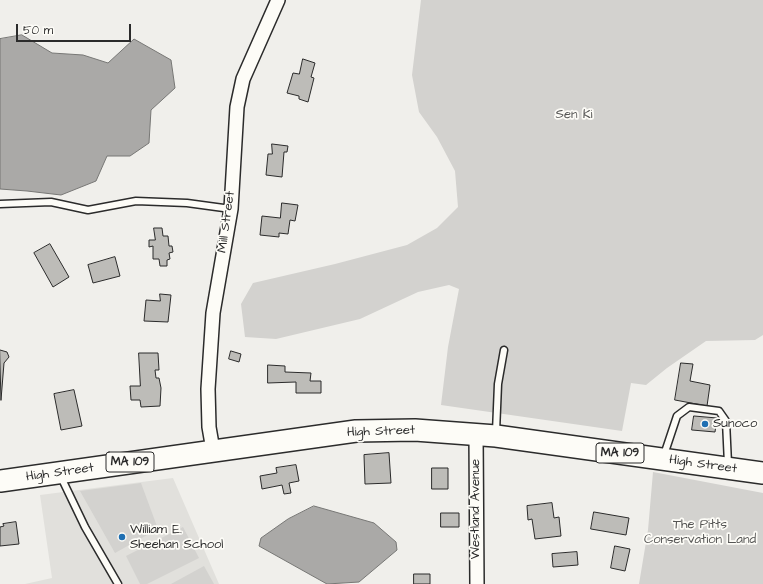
<!DOCTYPE html>
<html>
<head>
<meta charset="utf-8">
<style>
  body { margin:0 }
  #map { position:relative; width:763px; height:584px; overflow:hidden; background:#f0efeb; font-family:"Architects Daughter",sans-serif }
  canvas { display:block }
  .scale { position:absolute; left:16px; top:24px; width:115px; height:18px; box-sizing:border-box; border:2px solid #2b2b2b; border-top:0; padding-left:5px; font-size:12px; line-height:14px; white-space:nowrap; color:#2b2b2b; -webkit-text-stroke:3px #fdfcf7; paint-order:stroke }
</style>
</head>
<body>
<div id="map">
<canvas width="763" height="584"></canvas>
<div class="scale">50 m</div>
</div>
<script>
const ctx = document.querySelector('canvas').getContext('2d');
ctx.lineJoin = 'round';
function fill(path, color) {
  ctx.fillStyle = color;
  ctx.fill(path, 'evenodd');
}
function trace(path, color, width, dash) {
  ctx.strokeStyle = color;
  ctx.lineWidth = width;
  ctx.lineCap = dash ? 'butt' : 'round';
  ctx.setLineDash(dash || []);
  ctx.stroke(path);
}
function write(font, color, halo, rows, align = 'center') {
  ctx.font = font + ' "Architects Daughter",sans-serif';
  ctx.lineWidth = 3.5;
  ctx.setLineDash([]);
  ctx.textBaseline = 'middle';
  ctx.strokeStyle = halo;
  ctx.fillStyle = color;
  for (const [text, x, y, turn = 0] of rows) {
    ctx.save();
    ctx.translate(x, y);
    ctx.rotate((+turn || 0) * Math.PI / 180);
    ctx.textAlign = isNaN(turn) ? turn : align;
    if (halo) ctx.strokeText(text, 0, 0);
    ctx.fillText(text, 0, 0);
    ctx.restore();
  }
}
const built = new Path2D(`
  M173,478L219,584H25L52,578L40,495Z`);
const green = new Path2D(`
  M421,0H763V335L755,340L706,341L667,368L646,385L631,383L622,431L441,405L448,347L459,289L449,285L418,292L360,319L276,339L245,337L241,304L253,283L335,264L407,245L437,228L458,207L455,171L437,137L419,112L412,75Z
  M653,472L763,493V584H639L648,530Z
  M141,483L158,529L115,553L80,491Z
  M183,527L199,558L147,584H140L126,556Z
  M204,566L214,584H171Z`);
const water = new Path2D(`
  M22,35L52,53L83,55L108,63L134,39L171,60L175,88L151,110L149,143L130,156H107L96,181L61,195L27,191L0,189V39Z
  M314,506L374,523L396,542L397,550L359,582L327,584L259,546L261,538L288,519Z`);
const building = new Path2D(`
  M303,59L315,63L311,77L314,78L308,102L299,99V96L287,93L293,73L299,74Z
  M272,144L288,146L287,152H284L282,177L266,175L268,154H272Z
  M282,203L298,205L295,221L290,220L288,234L279,233V237L260,235L262,216L280,218Z
  M154,228H162L163,236H168L169,246H172L173,252L169,253L170,259L167,260V266H160L159,259H153V246L149,247V240H155Z
  M50,244L69,277L53,287L34,253Z
  M115,257L120,276L93,283L88,265Z
  M160,294L171,295L168,322L144,321L146,300L160,301Z
  M0,350L7,352L9,357L4,363L1,400Z
  M231,351L241,354L239,362L229,359Z
  M139,353H158L159,370H155L156,378H159L161,388L160,406L141,407L140,400H131L130,386H140Z
  M681,363L693,364L690,381L710,385L707,406L675,400Z
  M268,365L285,366V372L311,373L310,381H321V393H296V382L268,383Z
  M74,390L82,426L61,430L54,394Z
  M694,416L717,418L715,432L692,430Z
  M389,453L391,483L365,484L364,455Z
  M296,465L299,481L289,483L291,493L284,494L282,485L262,489L260,476L277,473L276,468Z
  M432,468H448V489H432Z
  M552,503L554,518L559,517L561,536L535,539L532,519L528,520L527,506Z
  M594,512L629,518L626,535L591,529Z
  M441,513H459V527H441Z
  M16,522L19,544L0,546V527L4,526L3,524Z
  M615,546L630,549L625,571L611,568Z
  M577,552L578,565L553,567L552,554Z
  M414,574H430V584H414Z`);
const lane = new Path2D(`
  M0,204L51,202L88,210L136,201L187,203L231,209
  M496,432L498,384L504,350
  M664,455L677,416L689,407L719,411L726,421L728,464
  M61,477L85,527L118,584`);
const street = new Path2D(`
  M476,434L477,584
  M213,450L209,427L208,389L213,313L231,209L237,107L243,79L278,0`);
const primary = new Path2D(`
  M0,481L356,431L415,430L496,436L763,473`);
const markers = [
  [705,424,4,"#1f6fb2"],
  [122,537,4,"#1f6fb2"]
];
const shields = [
  [620,453,48],
  [130,462,48]
];
const shieldNames = [
  ["MA 109",620,453],
  ["MA 109",130,462]
];
const parkNames = [
  ["Sen Ki",574,115],
  ["The Pitts",700,525],
  ["Conservation Land",700,540]
];
const streetNames = [
  ["Mill Street",227,222,-82],
  ["High Street",381,432,-2],
  ["High Street",703,465,8],
  ["High Street",60,473,-8],
  ["Westland Avenue",476,509,-90]
];
const poiNames = [
  ["Sunoco",713,424],
  ["William E.",130,530],
  ["Sheehan School",130,545]
];
fill(built, '#e1e0dc');
fill(green, '#d3d2cf');
fill(water, '#aaa9a7');
trace(water, '#777775', 1);
fill(building, '#bdbcb8');
trace(building, '#2b2b2b', 1);
trace(lane, '#2b2b2b', 9);
trace(street, '#2b2b2b', 16);
trace(primary, '#2b2b2b', 24);
trace(lane, '#fdfcf7', 6);
trace(street, '#fdfcf7', 13);
trace(primary, '#fdfcf7', 21);
for (const [x, y, r, color] of markers) {
  const dot = new Path2D();
  dot.arc(x, y, r, 0, 2 * Math.PI);
  ctx.fillStyle = color;
  ctx.fill(dot);
  trace(dot, '#fdfcf7', 1.5);
}
for (const [x, y, w] of shields) {
  const box = new Path2D();
  box.roundRect(x - w / 2, y - 10, w, 20, 3);
  ctx.fillStyle = '#fdfcf7';
  ctx.fill(box);
  trace(box, '#2b2b2b', 1);
}
write('bold 12px', '#2b2b2b', null, shieldNames);
write('13px', '#555554', '#fdfcf7', parkNames);
write('13px', '#2b2b2b', '#fdfcf7', streetNames);
write('13px', '#2b2b2b', '#fdfcf7', poiNames, 'left');
</script>
</body>
</html>
